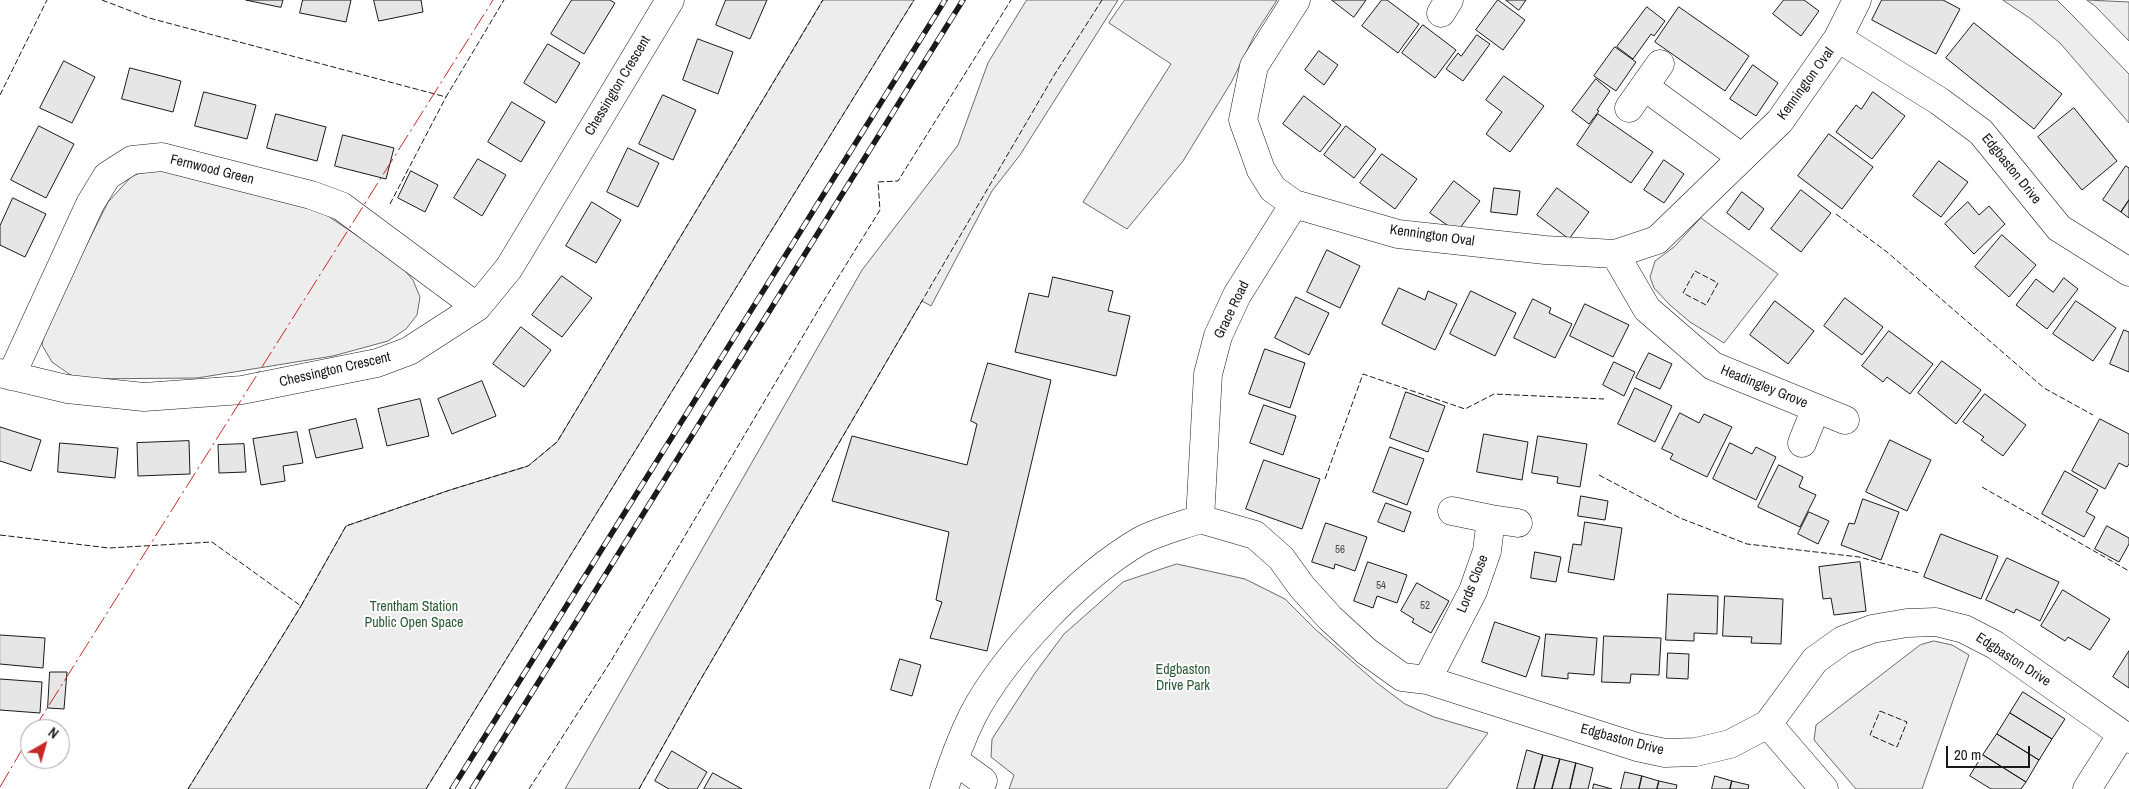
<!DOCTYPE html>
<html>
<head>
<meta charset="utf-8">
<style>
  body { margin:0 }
  #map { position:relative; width:2129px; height:789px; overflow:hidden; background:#fff; font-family:"Archivo Narrow",sans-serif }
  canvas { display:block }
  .north { position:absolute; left:20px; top:719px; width:50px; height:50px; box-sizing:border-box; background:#fff; border:1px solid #a3a3a3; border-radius:50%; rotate:38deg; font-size:14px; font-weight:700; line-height:20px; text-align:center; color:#1a1a1a }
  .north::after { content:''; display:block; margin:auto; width:18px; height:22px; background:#c62828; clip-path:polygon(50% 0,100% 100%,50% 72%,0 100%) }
  .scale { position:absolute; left:1946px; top:746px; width:84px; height:22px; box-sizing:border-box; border:2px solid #1a1a1a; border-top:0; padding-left:6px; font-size:15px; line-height:18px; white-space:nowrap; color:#1a1a1a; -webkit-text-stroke:4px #fff; paint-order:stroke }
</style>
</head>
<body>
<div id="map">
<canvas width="2129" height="789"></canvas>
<div class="north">N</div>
<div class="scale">20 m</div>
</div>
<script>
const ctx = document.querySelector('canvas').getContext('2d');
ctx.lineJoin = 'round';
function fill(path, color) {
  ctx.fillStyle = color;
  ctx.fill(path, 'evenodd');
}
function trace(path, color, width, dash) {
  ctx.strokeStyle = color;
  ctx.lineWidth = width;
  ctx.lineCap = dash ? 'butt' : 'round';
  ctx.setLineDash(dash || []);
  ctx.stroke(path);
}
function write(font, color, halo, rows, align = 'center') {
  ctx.font = font + ' "Archivo Narrow",sans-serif';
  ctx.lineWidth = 4;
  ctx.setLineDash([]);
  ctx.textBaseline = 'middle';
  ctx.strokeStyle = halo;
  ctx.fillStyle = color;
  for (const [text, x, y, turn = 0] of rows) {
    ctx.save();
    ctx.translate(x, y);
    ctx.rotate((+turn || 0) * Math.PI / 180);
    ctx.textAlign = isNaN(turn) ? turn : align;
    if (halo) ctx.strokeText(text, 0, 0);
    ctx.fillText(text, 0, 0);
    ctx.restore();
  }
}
const built = new Path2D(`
  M823,0H914L426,789H188L301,606L346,526L450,490L528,466L557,442Z
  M1027,0H1118L1020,155L992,191L931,306L922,301L698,684L639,789H565L862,270L958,145L988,63Z
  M1125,0H1277L1255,34L1232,81L1183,161L1127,229L1083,202L1171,64L1109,23Z
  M2003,0H2057L2075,18L2129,74V123L2060,43L2031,19Z
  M2087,0L2129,2V41L2095,6Z
  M155,169L319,210L398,263L413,280L420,297L417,315L406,329L388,341L333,356L197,378L80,379L69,374L52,362L42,345L46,326L108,202L132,176Z
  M1701,218L1778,274L1724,343L1690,322L1670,305L1654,288L1650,277L1655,261L1674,247Z
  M1177,564L1245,579L1285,599L1315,629L1377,683L1405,704L1434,717L1488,733L1446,789H1009L1014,775L991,757L992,739L1035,673L1064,634L1123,582Z
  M1934,641L1952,645L1969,655L1922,789H1856L1814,740L1816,725L1920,645Z`);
const building = new Path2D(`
  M246,0H283L281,7Z
  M303,0H351L346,22L300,13Z
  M374,0H421L423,12L379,21Z
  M572,0H610L615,3L584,54L551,34Z
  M726,0H767L750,39L716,25Z
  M1332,0H1366L1354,17Z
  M1382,0H1387L1419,24L1398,53L1362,26Z
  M1498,0L1525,20L1503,50L1476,30Z
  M1506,0H1526L1519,10Z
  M1784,0H1804L1819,11L1801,36L1773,14Z
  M1882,0H1943L1960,9L1936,54L1872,20Z
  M1647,7L1665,21L1654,36L1651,34L1633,59L1617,47Z
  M1679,7L1749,56L1725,91L1655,42Z
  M1974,23L2062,94L2034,129L1946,58Z
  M1423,25L1456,50L1435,78L1402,53Z
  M1477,35L1490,44L1463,81L1446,69L1458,53L1461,56Z
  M698,39L733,52L718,94L683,80Z
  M548,44L580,63L556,103L524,83Z
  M1615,47L1636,62L1616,91L1594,76Z
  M1319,51L1338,65L1324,85L1305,70Z
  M64,61L95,77L72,123L40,108Z
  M1753,65L1778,83L1756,116L1730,99Z
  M130,68L181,81L173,112L122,99Z
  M1504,76L1544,106L1510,152L1486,134L1502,112L1486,100Z
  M1596,79L1610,91L1597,110L1599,111L1589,124L1572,111Z
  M204,92L256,105L247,139L195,126Z
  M1873,92L1905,116L1872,159L1836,132L1856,105L1861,109Z
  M663,95L696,110L673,160L639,144Z
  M1304,96L1341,125L1320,152L1283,124Z
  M512,102L545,122L521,162L488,142Z
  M2074,108L2117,161L2082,190L2038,137Z
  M276,114L326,127L317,161L267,148Z
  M1598,114L1653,152L1631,183L1577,145Z
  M39,126L74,144L46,198L11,180Z
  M1346,126L1376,149L1354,178L1324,155Z
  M1829,134L1873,167L1842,209L1798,176Z
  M343,135L394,148L386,179L335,166Z
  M628,148L659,163L638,207L607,192Z
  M1382,154L1417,179L1395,209L1360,183Z
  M478,159L506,175L482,216L454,198Z
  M1664,160L1684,174L1664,203L1644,190Z
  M1939,161L1968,182L1941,217L1913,196Z
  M2126,166L2129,168V200L2121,212L2103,200Z
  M411,171L438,185L425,212L398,198Z
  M1454,181L1480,201L1457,232L1430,213Z
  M1494,188L1520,191L1517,215L1491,212Z
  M1557,188L1589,212L1569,239L1537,215Z
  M1801,190L1831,213L1801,252L1771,229Z
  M1742,192L1764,209L1749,230L1727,213Z
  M13,198L46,214L25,257L0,245V226Z
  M2129,200V218L2121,212Z
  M592,202L621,220L596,263L566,246Z
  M1968,202L1979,215L1989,206L2005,224L1974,254L1945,224Z
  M2002,235L2036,265L2009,297L1975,267Z
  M1327,250L1360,266L1340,308L1307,292Z
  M562,276L592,298L562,337L532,315Z
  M1053,277L1113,291L1108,311L1130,316L1116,376L1015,352L1029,293L1048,297Z
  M2064,278L2078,289L2047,329L2016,305L2036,279L2053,292Z
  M1399,288L1425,300L1428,291L1457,304L1435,350L1382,324Z
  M1471,291L1516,313L1495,356L1450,334Z
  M1296,297L1329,313L1309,355L1275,338Z
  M1845,298L1883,327L1862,355L1824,326Z
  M1533,299L1551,308L1549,313L1572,324L1555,358L1514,338Z
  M1775,301L1814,331L1788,364L1750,335Z
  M2076,301L2116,328L2093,361L2053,334Z
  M1585,304L1629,325L1613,357L1570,336Z
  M521,327L551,350L524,387L493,364Z
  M2124,330L2129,332V372L2110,364Z
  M1889,331L1933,364L1910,394L1887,377L1883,382L1862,366Z
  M1265,349L1305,363L1290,408L1249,394Z
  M1649,353L1672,364L1660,389L1636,378Z
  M1942,361L1981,390L1956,424L1918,393Z
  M1614,362L1635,372L1624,396L1603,385Z
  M988,363L1051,380L987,651L930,638L942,602L936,600L949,532L832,501L852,436L967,465L977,424L971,421Z
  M482,381L496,416L452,434L438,399Z
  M1635,388L1672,406L1655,442L1618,424Z
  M1406,392L1445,406L1428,452L1390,438Z
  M1985,394L2026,425L2003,456L1981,440L1984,437L1963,422Z
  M420,399L429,436L387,446L378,409Z
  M1264,405L1296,416L1283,455L1250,443Z
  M1680,413L1699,423L1704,414L1732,427L1707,477L1670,459L1673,454L1662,449Z
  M356,419L363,448L316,458L309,430Z
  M2100,419L2129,434V464L2127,467L2119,463L2105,489L2072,471Z
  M0,427L41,440L31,471L0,461Z
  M297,432L303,463L283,466L285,481L261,485L253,439Z
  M1484,434L1528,442L1522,480L1477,472Z
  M1538,436L1587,444L1580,487L1557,483L1558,477L1532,473Z
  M1890,440L1931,460L1907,511L1866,492Z
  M189,441L190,474L138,476L137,443Z
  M60,443L118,448L115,478L58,472Z
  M1730,443L1752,454L1756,447L1776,457L1756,500L1713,479Z
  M244,444L246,472L219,473L218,445Z
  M1390,447L1424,459L1407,505L1373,492Z
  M1264,460L1320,479L1302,529L1246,509Z
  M1779,465L1803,477L1799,487L1816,495L1800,527L1758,507Z
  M2065,471L2098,490L2086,512L2095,517L2084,537L2042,514Z
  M1581,496L1608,501L1605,520L1578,516Z
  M1863,499L1899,512L1881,560L1841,545L1849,523L1854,524Z
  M1386,503L1411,512L1404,532L1378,522Z
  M1809,512L1829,521L1818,544L1798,534Z
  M1585,522L1622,528L1614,580L1568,572L1573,544L1581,545Z
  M1326,523L1367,537L1355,571L1335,564L1334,569L1312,562Z
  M2107,526L2129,538V544L2119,562L2095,549Z
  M1941,534L1998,556L1981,599L1924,577Z
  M1535,552L1561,557L1556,582L1531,578Z
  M2007,558L2059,582L2040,621L2016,609L2014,613L1986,600Z
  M1368,562L1407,575L1397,603L1377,596L1373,608L1354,601Z
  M1860,562L1866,611L1834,615L1831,598L1823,599L1819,567Z
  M1417,583L1449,601L1431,633L1412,622L1414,619L1401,611Z
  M2063,590L2110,619L2090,650L2068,637L2065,641L2041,626Z
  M1668,594L1718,596L1717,634L1694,633V641L1666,640Z
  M1725,596L1783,599L1781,644L1751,643L1752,637L1723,636Z
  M1495,622L1540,637L1526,677L1482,662Z
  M1546,634L1597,638L1594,675L1568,673V679L1542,676Z
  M0,635L45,638L43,668L0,664Z
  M1604,636L1661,638L1659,675L1631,674L1630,683L1602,682Z
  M2129,651V688L2113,677Z
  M1668,653L1689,654L1688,679L1667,678Z
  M900,659L921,665L912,696L891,690Z
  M50,672H67L64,709L48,708Z
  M0,679L42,682L40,713L0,710Z
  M2023,692L2065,719L2052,739L2010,713Z
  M2010,713L2052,739L2039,760L1997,734Z
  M1997,734L2039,760L2026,782L1983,755Z
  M1527,750L1543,755L1534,789H1517Z
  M672,751L707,772L697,789H669L655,781Z
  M1543,755L1560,759L1552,789H1534Z
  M1983,755L2026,782L2021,789H1991L1970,776Z
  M1560,759L1576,763L1570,789H1552Z
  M1576,763L1593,768L1588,789H1570Z
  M1625,772L1642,776L1639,789H1621Z
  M713,773L742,789H704Z
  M1642,776L1659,781L1657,789H1639Z
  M1715,776L1732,781L1730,789H1712Z
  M1659,781L1677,785L1676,789H1657Z
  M1732,781L1749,785L1748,789H1730Z
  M1594,784L1612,789H1593Z`);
const minor = new Path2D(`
  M1296,0L1254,66L1243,120L1261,170L1273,189L1294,204L1398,234L1545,250L1615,254L1657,240L1780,121L1838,38L1857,0
  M1441,13L1449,0
  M1838,38L1939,101L1981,132L2059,228L2129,272
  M1645,87L1741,157
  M1629,108L1660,64
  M1615,254L1647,309L1713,366L1845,420
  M0,373L67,389L144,397L242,390L377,363L409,351L477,307L509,268L670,0
  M11,376L90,204L107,176L132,160L162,157L311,195L341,206L477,307
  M1802,443L1816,408
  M1200,519L1255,535L1281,558L1302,587L1330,618L1366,651L1402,677L1427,680L1637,747L1665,753L1696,752L1730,744L1768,724L1815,660L1843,640L1872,629L1907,623L1936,622L1964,629L1995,645L2129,739
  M1200,519L1208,374L1218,336L1237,295L1294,204
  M1491,519L1518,523
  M1427,680L1473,591L1487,551L1491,519L1452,511
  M1768,724L1824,789
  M954,760L983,781
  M944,789C952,764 961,739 973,715C1005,654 1080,576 1140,541C1158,531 1181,526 1200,519
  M2087,789L2122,734`);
const rail = new Path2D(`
  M452,789L945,0
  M472,789L963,0`);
const fence = new Path2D(`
  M102,0L149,18L446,97L504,0
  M0,95L47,0
  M390,204L446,97
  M1836,214L1887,252L2044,388L2093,415
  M1695,271L1718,283L1706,305L1683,293Z
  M1599,475L1680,518L1747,544L1859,557L1919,573
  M1325,479L1363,374L1465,409L1494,394L1604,399
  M1982,487L2129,571
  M0,535L109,548L212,542L301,606L346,526L450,490L528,466L557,442L823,0
  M1880,711L1907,722L1897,747L1870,735Z
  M188,789L301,606
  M426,789L914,0
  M529,789L611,661L826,297L880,210L878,182L898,181L1011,0
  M639,789L698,684L1053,77L1102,0`);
const power = new Path2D(`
  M34,729L493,0
  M0,787L30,736`);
const numberNames = [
  ["56",1340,550],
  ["54",1381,586],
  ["52",1425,606]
];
const streetNames = [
  ["Kennington Oval",1806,84,-54],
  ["Chessington Crescent",618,86,-59],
  ["Edgbaston Drive",2011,169,51],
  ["Fernwood Green",212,170,14],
  ["Kennington Oval",1432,236,8],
  ["Grace Road",1232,310,-64],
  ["Chessington Crescent",335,370,-13],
  ["Headingley Grove",1764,387,22],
  ["Lords Close",1473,584,-68],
  ["Edgbaston Drive",2013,660,33],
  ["Edgbaston Drive",1622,740,15]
];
const parkNames = [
  ["Trentham Station",414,607],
  ["Public Open Space",414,623],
  ["Edgbaston",1183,670],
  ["Drive Park",1183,686]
];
fill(built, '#ededed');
trace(built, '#6a6a6a', 1);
fill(building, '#e6e6e6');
trace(building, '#1a1a1a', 1);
trace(minor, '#1a1a1a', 29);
trace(minor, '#fff', 28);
trace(rail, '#1a1a1a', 5.5);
trace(rail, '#fff', 4, [11]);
trace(fence, '#1a1a1a', 1, [6, 2.5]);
trace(power, '#c62828', 1, [18, 4, 2.5, 4]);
write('11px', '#4d4d4d', null, numberNames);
write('14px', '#1a1a1a', '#fff', streetNames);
write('14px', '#2b5a34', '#fff', parkNames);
</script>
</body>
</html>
